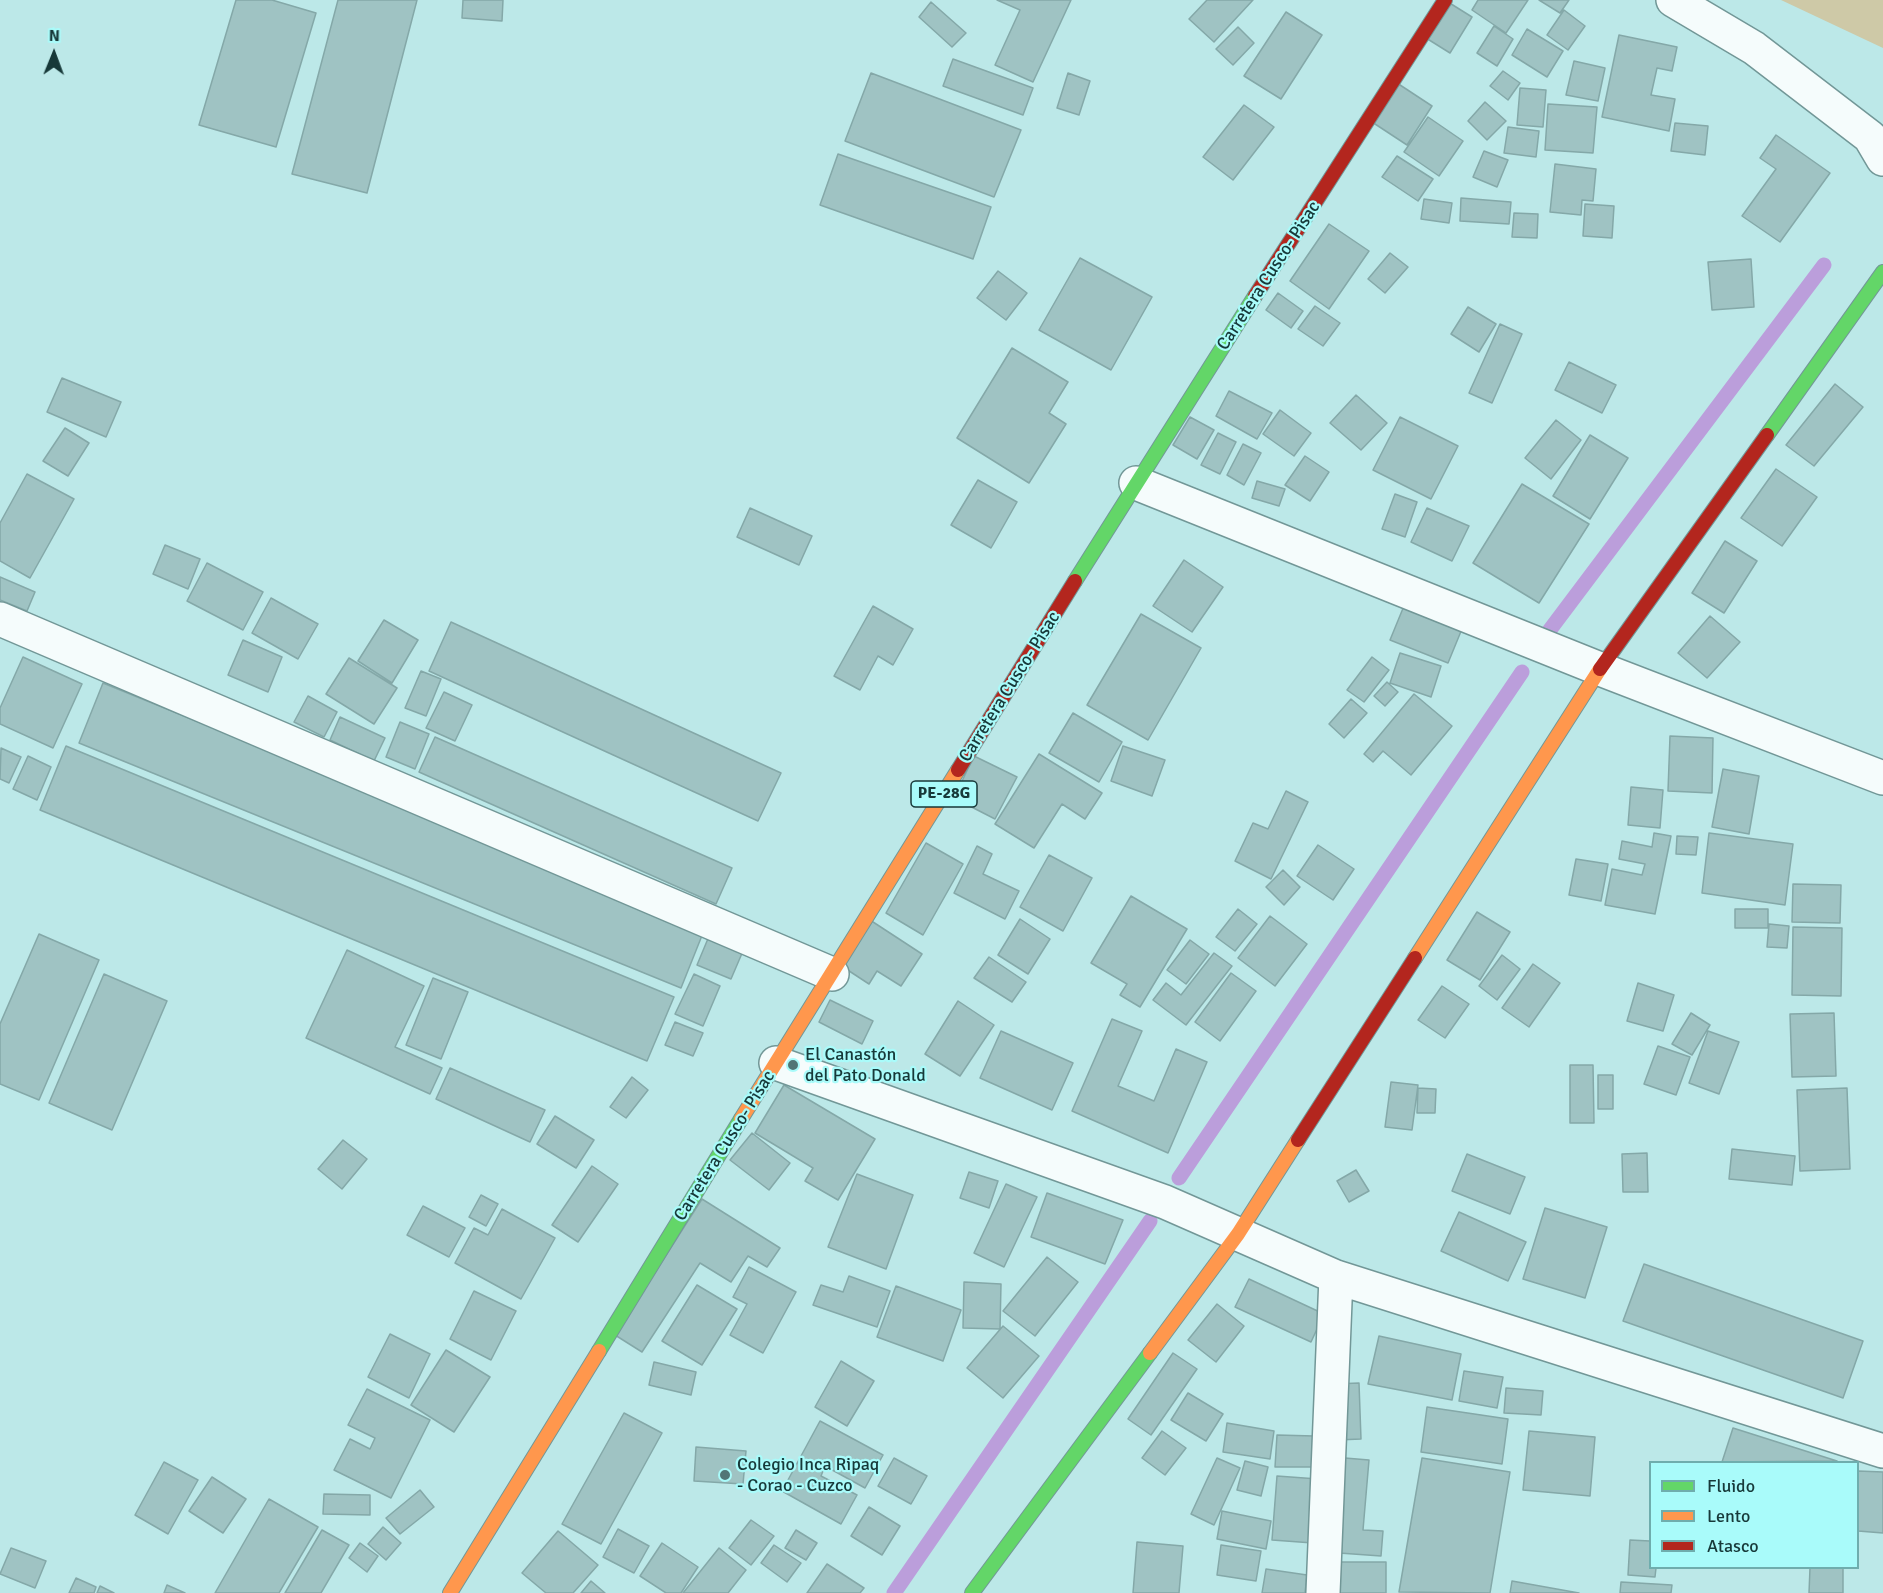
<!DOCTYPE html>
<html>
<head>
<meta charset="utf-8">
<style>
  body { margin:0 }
  #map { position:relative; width:1883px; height:1593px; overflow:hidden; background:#bce8e8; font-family:Signika,sans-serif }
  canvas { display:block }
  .legend { position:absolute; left:1649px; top:1461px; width:210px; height:108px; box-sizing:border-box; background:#a9fbfa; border:2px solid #6fadad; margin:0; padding:8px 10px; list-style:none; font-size:18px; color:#173939 }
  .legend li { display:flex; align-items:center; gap:12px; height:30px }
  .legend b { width:30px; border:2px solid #6fadad }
  .north { position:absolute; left:24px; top:24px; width:60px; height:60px; -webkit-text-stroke:4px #a9fbfa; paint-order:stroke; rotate:1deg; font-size:16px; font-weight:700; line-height:24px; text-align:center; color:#173939 }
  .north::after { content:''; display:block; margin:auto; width:21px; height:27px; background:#173939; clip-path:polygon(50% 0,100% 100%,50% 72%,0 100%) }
</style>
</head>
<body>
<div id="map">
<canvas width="1883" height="1593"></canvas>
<ul class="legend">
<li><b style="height:8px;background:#63d668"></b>Fluido</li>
<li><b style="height:8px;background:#ff974d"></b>Lento</li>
<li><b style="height:8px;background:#b3261e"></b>Atasco</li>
</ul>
<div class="north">N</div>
</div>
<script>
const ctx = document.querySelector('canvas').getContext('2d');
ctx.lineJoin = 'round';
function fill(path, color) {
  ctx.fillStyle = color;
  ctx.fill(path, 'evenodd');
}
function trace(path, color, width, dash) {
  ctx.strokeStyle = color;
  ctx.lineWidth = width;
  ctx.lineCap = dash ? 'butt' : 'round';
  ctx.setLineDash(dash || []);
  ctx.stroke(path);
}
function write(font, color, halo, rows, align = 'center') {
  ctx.font = font + ' Signika,sans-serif';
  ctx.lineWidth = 4.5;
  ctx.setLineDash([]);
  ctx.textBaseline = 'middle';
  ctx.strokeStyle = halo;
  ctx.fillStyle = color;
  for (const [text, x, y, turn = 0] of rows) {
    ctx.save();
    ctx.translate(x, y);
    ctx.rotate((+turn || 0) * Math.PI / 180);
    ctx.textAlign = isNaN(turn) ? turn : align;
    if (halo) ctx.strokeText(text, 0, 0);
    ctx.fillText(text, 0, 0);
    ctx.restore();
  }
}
const green = new Path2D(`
  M1781,0H1883V48Z`);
const stream = new Path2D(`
  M1546,635L1824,265
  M1179,1178L1522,672
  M894,1593L1150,1221`);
const building = new Path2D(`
  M236,0H272L316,13L276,147L199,125Z
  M338,0H417L367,193L292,174Z
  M463,0H503L502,21L462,18Z
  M997,0H1071L1033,82L995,65L1020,10Z
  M1207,0H1253L1214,42L1189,19Z
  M1478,0H1528L1506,33L1472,10Z
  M1539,0H1569L1560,13Z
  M931,2L966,33L952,47L919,17Z
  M1448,2L1472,17L1450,53L1426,38Z
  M1564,10L1585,26L1568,50L1547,35Z
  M1286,12L1322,35L1281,99L1244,76Z
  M1494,26L1513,39L1497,66L1477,53Z
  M1238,27L1254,43L1233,65L1216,49Z
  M1527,29L1563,51L1547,77L1512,55Z
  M1619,35L1677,47L1672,71L1657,68L1651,95L1675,99L1669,131L1602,117Z
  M953,59L1033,88L1023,115L943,86Z
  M1574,61L1605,68L1598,101L1566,95Z
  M1503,71L1520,83L1508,100L1490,86Z
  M871,73L1021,130L994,197L845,141Z
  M1068,73L1090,81L1079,115L1057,108Z
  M1397,83L1432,106L1407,145L1372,122Z
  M1520,88L1546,90L1543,127L1517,125Z
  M1485,102L1506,121L1487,140L1468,121Z
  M1548,104L1597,107L1593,153L1545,150Z
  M1244,105L1274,127L1233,180L1203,157Z
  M1428,117L1463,141L1439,176L1404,152Z
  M1675,123L1708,126L1705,155L1671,151Z
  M1508,127L1539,131L1536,157L1504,153Z
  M1776,135L1830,173L1780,242L1742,216L1776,169L1760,158Z
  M1484,151L1508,160L1497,187L1473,177Z
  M838,154L991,207L973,259L820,205Z
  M1397,156L1433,179L1418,201L1382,177Z
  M1555,164L1596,169L1593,201L1582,200L1581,215L1550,212Z
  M1461,198L1511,202L1509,224L1460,221Z
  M1424,199L1452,203L1449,223L1421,219Z
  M1585,204L1614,206L1612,238L1583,236Z
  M1514,213L1538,214L1537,238L1512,237Z
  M1329,224L1369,251L1329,309L1290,281Z
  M1390,253L1408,267L1385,293L1368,279Z
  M1080,258L1152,297L1111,370L1039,330Z
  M1751,259L1754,307L1712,310L1708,262Z
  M998,271L1027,293L1006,320L977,298Z
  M1278,293L1303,311L1291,328L1266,310Z
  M1315,306L1340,323L1323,346L1298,329Z
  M1468,307L1496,324L1479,352L1451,334Z
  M1500,324L1522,334L1492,403L1469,393Z
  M1012,348L1068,382L1049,413L1066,424L1029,483L957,438Z
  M1569,362L1616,385L1602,413L1555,390Z
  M62,378L121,402L106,437L47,412Z
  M1835,384L1863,407L1814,466L1786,445Z
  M1229,391L1272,413L1257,439L1216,416Z
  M1356,395L1387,423L1361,450L1330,423Z
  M1280,410L1311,433L1294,456L1263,434Z
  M1190,417L1214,430L1197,459L1173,445Z
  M1400,417L1458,446L1431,499L1373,470Z
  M1556,420L1581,440L1551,479L1525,458Z
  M65,428L89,443L68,476L43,461Z
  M1218,433L1236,442L1220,474L1201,465Z
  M1590,435L1628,458L1590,519L1553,496Z
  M1243,444L1261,453L1244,485L1227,475Z
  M1305,456L1329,472L1310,501L1285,485Z
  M1776,469L1817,497L1782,546L1741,518Z
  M27,474L74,499L30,578L0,561V523Z
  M978,480L1017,502L991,548L951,525Z
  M1257,481L1285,489L1279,506L1252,498Z
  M1522,484L1589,524L1539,603L1473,563Z
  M1395,494L1417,502L1405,537L1382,529Z
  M750,508L812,536L799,565L737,537Z
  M1427,508L1469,526L1452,561L1411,542Z
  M1725,541L1757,561L1724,613L1692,593Z
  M165,545L200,559L188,589L153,574Z
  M1184,560L1223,587L1192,632L1153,606Z
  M207,563L263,592L243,630L187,601Z
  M0,577L35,592L27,611L0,600Z
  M271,598L318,624L298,659L252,633Z
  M1406,601L1464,624L1448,663L1390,640Z
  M873,606L913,629L893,665L878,656L860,690L834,676Z
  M1141,614L1201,648L1148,740L1087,705Z
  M1710,616L1740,642L1707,678L1678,653Z
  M384,620L418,640L392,683L358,661Z
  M451,622L781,773L758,821L429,671Z
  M243,640L282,657L268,692L228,675Z
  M1400,653L1441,666L1431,697L1390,683Z
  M23,657L82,684L53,748L0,724V708Z
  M1372,657L1389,670L1364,702L1347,690Z
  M349,658L397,688L374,724L326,694Z
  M421,671L441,679L426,716L405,708Z
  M1387,682L1398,692L1385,706L1374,696Z
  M103,683L705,928L681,988L79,743Z
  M444,692L472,705L455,741L426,728Z
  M1414,694L1452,726L1411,775L1383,751L1373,762L1364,754Z
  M308,696L337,712L324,737L294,722Z
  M1351,699L1367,713L1344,738L1329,724Z
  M1073,713L1122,742L1099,782L1049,753Z
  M340,717L385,738L374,761L330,740Z
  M400,722L429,734L415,769L386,757Z
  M1670,736L1713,738L1712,793L1668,791Z
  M435,737L732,868L716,904L419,772Z
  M66,746L674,997L647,1061L40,810Z
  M1123,746L1165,760L1152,796L1111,781Z
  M1,748L21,757L9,783L0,779Z
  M1039,754L1102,793L1085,819L1062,804L1034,848L995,824Z
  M28,756L51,767L37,800L13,789Z
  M974,756L1017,777L995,819L954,798Z
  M1723,769L1759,776L1749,834L1712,827Z
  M1631,787L1663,790L1660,828L1628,825Z
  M1286,791L1308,802L1271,879L1235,861L1253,823L1268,829Z
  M1654,833L1671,836L1655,914L1605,905L1612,869L1642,875L1645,864L1619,859L1622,841L1652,847Z
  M1709,833L1793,844L1785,905L1702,893Z
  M1677,836L1698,837L1696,855L1676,854Z
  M926,843L963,864L923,935L886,913Z
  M1318,845L1354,869L1333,900L1297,876Z
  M977,846L992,854L983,874L1019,891L1005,919L954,893Z
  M1049,855L1092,878L1063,931L1020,907Z
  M1576,859L1608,864L1601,901L1569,895Z
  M1283,870L1300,887L1284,905L1266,887Z
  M1793,884L1841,885L1840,923L1792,922Z
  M1131,896L1187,929L1140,1007L1120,995L1127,984L1091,963Z
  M1238,909L1257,924L1235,951L1216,937Z
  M1735,909H1768V928H1735Z
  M1477,912L1510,932L1480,980L1447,960Z
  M1270,916L1307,944L1275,986L1238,958Z
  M1020,919L1050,939L1028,974L998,955Z
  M870,920L922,954L901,986L877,971L869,984L840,965Z
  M1769,924L1789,926L1787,948L1767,947Z
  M1793,927L1842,928L1841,996L1792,995Z
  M712,929L746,944L731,979L697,965Z
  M39,934L99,960L39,1100L0,1084V1024Z
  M1190,940L1209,954L1186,984L1167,970Z
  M347,950L424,986L395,1047L442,1068L430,1094L306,1038Z
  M1214,953L1232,966L1186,1025L1153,1000L1166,983L1181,995Z
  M1502,955L1520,969L1497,1000L1479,986Z
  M989,957L1026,982L1012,1002L974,978Z
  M1533,964L1560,983L1529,1027L1502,1008Z
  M1231,973L1256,991L1220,1041L1195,1022Z
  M104,974L167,1001L112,1130L49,1103Z
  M694,974L720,986L703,1026L675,1014Z
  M433,978L468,992L441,1059L406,1045Z
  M1638,983L1674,995L1663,1031L1627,1021Z
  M1442,986L1469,1004L1445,1038L1418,1020Z
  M830,1000L873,1021L862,1044L819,1022Z
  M958,1001L994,1025L960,1076L925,1054Z
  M1691,1013L1710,1025L1692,1055L1672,1044Z
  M1834,1013L1836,1076L1792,1077L1790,1014Z
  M1112,1019L1142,1031L1118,1086L1154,1101L1176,1049L1207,1062L1168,1153L1072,1111Z
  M675,1022L703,1033L693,1056L665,1045Z
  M1001,1031L1073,1063L1052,1110L980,1078Z
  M1708,1031L1739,1042L1719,1094L1689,1083Z
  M1658,1046L1690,1057L1676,1095L1644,1084Z
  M1570,1065H1593L1594,1123H1570Z
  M450,1068L545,1110L530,1142L436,1099Z
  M1598,1075H1613V1109H1598Z
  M632,1077L648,1090L626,1118L610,1107Z
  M1391,1082L1418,1085L1412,1130L1385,1127Z
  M784,1085L875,1139L838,1200L805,1181L813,1168L755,1133Z
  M1418,1088L1436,1089L1435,1113H1417Z
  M1847,1088L1850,1169L1800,1171L1797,1090Z
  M555,1116L594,1140L576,1168L537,1144Z
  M752,1133L790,1163L769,1190L730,1160Z
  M343,1140L367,1159L342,1189L318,1169Z
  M1732,1149L1795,1156L1792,1185L1729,1179Z
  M1647,1153L1648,1192H1623L1622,1154Z
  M1467,1154L1525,1177L1510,1214L1452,1191Z
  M592,1166L618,1184L578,1242L552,1225Z
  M1356,1170L1369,1191L1349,1202L1337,1181Z
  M969,1172L998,1181L989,1208L960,1198Z
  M857,1174L913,1195L886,1269L828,1247Z
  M1006,1184L1037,1197L1004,1267L974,1253Z
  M1047,1193L1123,1220L1105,1264L1031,1237Z
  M481,1195L498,1204L486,1226L469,1217Z
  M702,1199L780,1248L767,1267L748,1256L731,1282L700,1263L642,1352L615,1335Z
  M423,1206L465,1228L449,1257L407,1235Z
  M1545,1208L1607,1227L1585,1298L1523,1279Z
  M502,1209L555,1238L521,1299L455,1263L474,1228L488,1235Z
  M1459,1212L1526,1242L1508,1281L1441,1251Z
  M1047,1257L1078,1282L1035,1336L1003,1311Z
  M1644,1264L1863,1341L1843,1398L1623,1321Z
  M749,1267L796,1292L763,1353L730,1335L747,1304L733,1297Z
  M849,1276L890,1291L877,1327L813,1305L821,1285L843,1292Z
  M1249,1279L1324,1314L1311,1342L1235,1307Z
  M964,1282L1001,1284L1000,1329L963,1328Z
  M697,1285L737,1309L702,1365L662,1341Z
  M896,1286L961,1310L943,1361L877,1337Z
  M474,1291L516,1311L491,1360L450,1339Z
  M1217,1304L1244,1326L1216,1362L1188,1340Z
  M1003,1326L1039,1356L1003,1398L967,1368Z
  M390,1334L430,1354L409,1398L368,1377Z
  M1379,1336L1461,1354L1452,1400L1368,1384Z
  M446,1350L490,1377L454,1432L411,1405Z
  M1173,1353L1197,1369L1151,1435L1128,1419Z
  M841,1361L874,1381L847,1426L815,1407Z
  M654,1362L696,1372L691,1395L649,1385Z
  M1464,1371L1503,1377L1497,1408L1459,1401Z
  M1359,1383L1361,1439L1337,1440L1335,1384Z
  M1506,1388L1543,1391L1541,1415L1504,1413Z
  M367,1389L430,1420L391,1498L334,1470L350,1439L370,1449L375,1438L348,1425Z
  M1188,1393L1223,1414L1206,1441L1171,1420Z
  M1427,1407L1508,1419L1502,1464L1421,1452Z
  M624,1413L662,1433L601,1544L562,1524Z
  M820,1421L883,1455L865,1488L825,1466L821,1476L857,1495L841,1524L782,1491Z
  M1227,1423L1274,1431L1270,1459L1223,1452Z
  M1733,1428L1837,1461L1722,1462Z
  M1162,1431L1186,1448L1165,1475L1142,1458Z
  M1529,1431L1595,1437L1590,1496L1523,1490Z
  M1277,1435L1314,1436L1313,1467H1275Z
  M696,1447L746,1451L743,1484L694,1481Z
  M1333,1457L1369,1460L1363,1530L1383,1531L1381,1556L1325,1552Z
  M894,1458L927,1476L911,1504L878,1486Z
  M1217,1458L1240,1468L1214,1525L1191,1514Z
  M1422,1458L1510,1472L1490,1593L1399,1592Z
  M1245,1461L1268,1467L1261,1496L1237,1490Z
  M164,1462L198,1480L168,1534L135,1515Z
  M1858,1471L1883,1472V1533L1858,1531Z
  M1277,1476L1318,1479L1313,1543L1272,1540Z
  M212,1477L246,1499L223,1533L189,1511Z
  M420,1490L434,1507L400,1534L386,1518Z
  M324,1494L370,1495V1515L323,1514Z
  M269,1499L318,1527L279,1593H215Z
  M869,1507L900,1526L882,1555L851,1536Z
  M1222,1511L1271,1521L1266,1549L1217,1539Z
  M751,1520L774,1536L751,1565L729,1548Z
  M383,1527L401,1543L386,1560L368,1544Z
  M618,1529L649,1546L634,1573L603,1557Z
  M322,1530L349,1545L321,1593H285Z
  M796,1530L817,1543L806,1560L785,1548Z
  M558,1531L598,1565L573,1593H546L522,1573Z
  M1630,1540L1650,1541V1568H1656L1655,1577L1628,1575Z
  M1137,1542L1183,1546L1179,1593H1133Z
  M360,1543L378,1556L367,1572L349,1558Z
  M662,1543L698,1567L681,1593H666L640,1576Z
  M774,1545L801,1563L787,1582L761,1563Z
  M1221,1545L1261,1551L1256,1581L1217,1575Z
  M11,1548L46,1561L35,1588L0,1574Z
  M719,1548L746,1570L728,1593H683Z
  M1327,1562H1386V1593H1327Z
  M827,1564L864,1588L860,1593H807Z
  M1810,1568H1843V1593H1809Z
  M1266,1569L1307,1575L1305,1593H1262Z
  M76,1578L96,1587L94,1593H69Z
  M591,1581L605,1593H581Z
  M1512,1581L1579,1593H1510Z
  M1621,1582L1672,1585L1671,1593H1620Z
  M167,1585L185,1593H164Z
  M100,1586L114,1593H97Z`);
const street = new Path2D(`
  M1673,0L1754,48L1870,137L1883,159
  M1136,483L1600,669L1883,778
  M0,619L832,974
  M776,1063L1165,1202L1336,1277L1883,1451
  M1323,1593L1336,1277`);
const fast = new Path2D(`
  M1767,435L1883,272
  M1075,581L1255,296
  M599,1351L741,1119
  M972,1593L1150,1353`);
const slow = new Path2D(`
  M1415,958L1600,669
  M741,1119L958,770
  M1150,1353L1238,1234L1298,1140
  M450,1593L599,1351`);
const jam = new Path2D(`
  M1255,296L1445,0
  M1600,669L1767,435
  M958,770L1075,581
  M1298,1140L1415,958`);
const markers = [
  [793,1065,6,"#517676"],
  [725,1475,6,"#517676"]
];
const shields = [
  [944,794,66]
];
const shieldNames = [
  ["PE-28G",944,794]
];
const streetNames = [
  ["Carretera Cusco- Pisac",1269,276,-57],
  ["Carretera Cusco- Pisac",1010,687,-58],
  ["Carretera Cusco- Pisac",725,1146,-58]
];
const poiNames = [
  ["El Canastón",805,1055],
  ["del Pato Donald",805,1076],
  ["Colegio Inca Ripaq",737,1465],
  ["- Corao - Cuzco",737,1486]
];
fill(green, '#cec9a7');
trace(stream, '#bb9edb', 15);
fill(building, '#9fc3c3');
trace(building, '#84a8a8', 1.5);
trace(street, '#729797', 36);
trace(fast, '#729797', 16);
trace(slow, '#729797', 16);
trace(jam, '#729797', 16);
trace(street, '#f5fcfc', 33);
trace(fast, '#63d668', 14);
trace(slow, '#ff974d', 14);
trace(jam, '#b3261e', 14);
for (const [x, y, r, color] of markers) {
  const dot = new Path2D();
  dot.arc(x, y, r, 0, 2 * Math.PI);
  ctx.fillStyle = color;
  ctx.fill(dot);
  trace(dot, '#a9fbfa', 2);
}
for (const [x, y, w] of shields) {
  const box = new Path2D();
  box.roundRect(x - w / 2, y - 13, w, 26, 4.5);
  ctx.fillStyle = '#a9fbfa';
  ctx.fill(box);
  trace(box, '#173939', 1.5);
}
write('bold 16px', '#173939', null, shieldNames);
write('18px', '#173939', '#a9fbfa', streetNames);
write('18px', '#173939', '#a9fbfa', poiNames, 'left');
</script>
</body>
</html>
